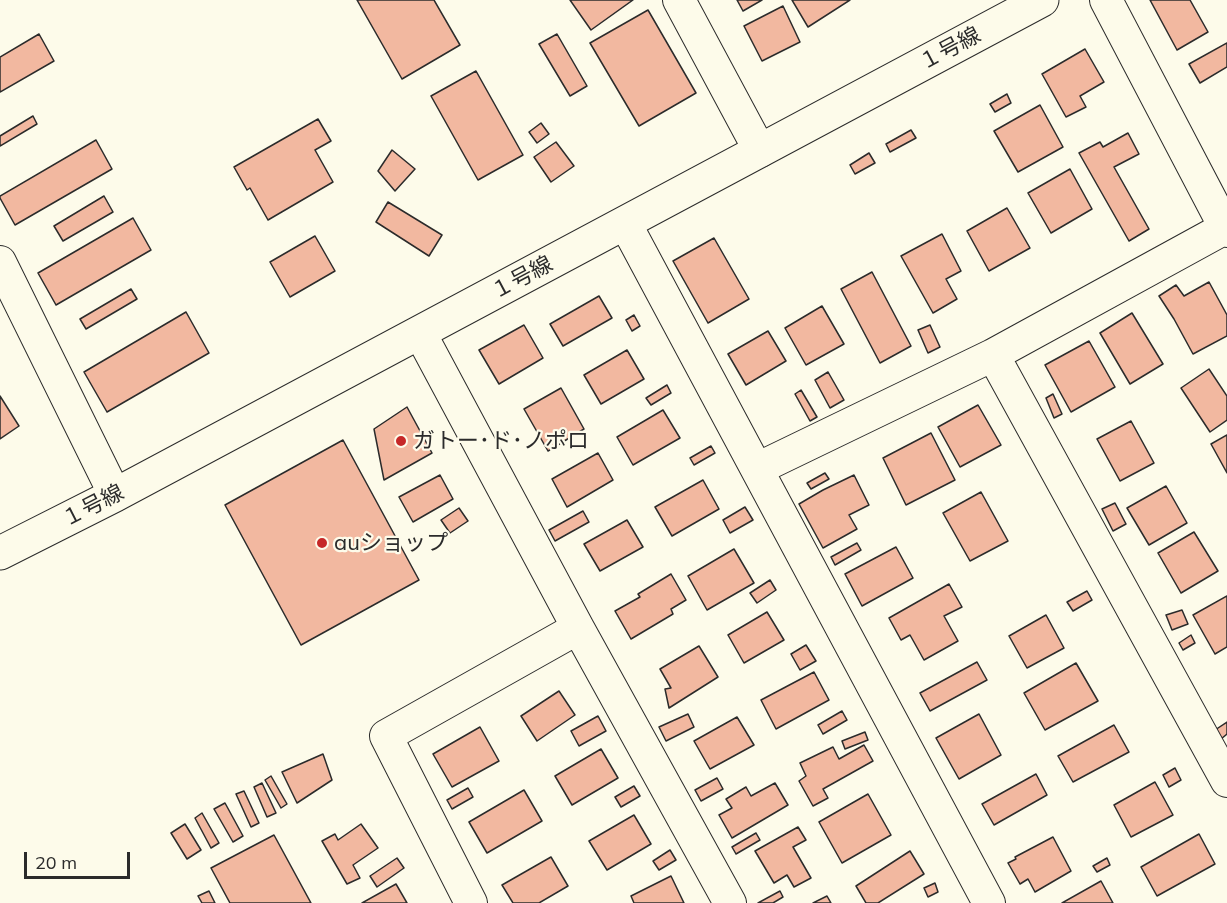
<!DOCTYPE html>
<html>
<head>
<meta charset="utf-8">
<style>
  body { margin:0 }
  #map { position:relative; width:1227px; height:903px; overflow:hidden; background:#fdfbea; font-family:Mulish,sans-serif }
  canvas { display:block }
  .scale { position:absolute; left:24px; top:852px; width:106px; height:27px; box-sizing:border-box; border:3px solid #2b2b2b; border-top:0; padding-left:8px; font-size:18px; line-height:21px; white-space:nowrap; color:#2b2b2b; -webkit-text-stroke:4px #fdfbea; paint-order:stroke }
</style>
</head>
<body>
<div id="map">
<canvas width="1227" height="903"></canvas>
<div class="scale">20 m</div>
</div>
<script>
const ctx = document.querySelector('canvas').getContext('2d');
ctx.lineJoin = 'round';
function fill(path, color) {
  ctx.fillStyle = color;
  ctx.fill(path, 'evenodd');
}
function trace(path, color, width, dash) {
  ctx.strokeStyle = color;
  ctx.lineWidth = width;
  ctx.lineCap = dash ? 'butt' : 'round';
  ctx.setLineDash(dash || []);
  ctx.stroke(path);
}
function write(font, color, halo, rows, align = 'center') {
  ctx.font = font + ' Mulish,"Noto Sans JP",sans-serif';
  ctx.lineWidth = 4.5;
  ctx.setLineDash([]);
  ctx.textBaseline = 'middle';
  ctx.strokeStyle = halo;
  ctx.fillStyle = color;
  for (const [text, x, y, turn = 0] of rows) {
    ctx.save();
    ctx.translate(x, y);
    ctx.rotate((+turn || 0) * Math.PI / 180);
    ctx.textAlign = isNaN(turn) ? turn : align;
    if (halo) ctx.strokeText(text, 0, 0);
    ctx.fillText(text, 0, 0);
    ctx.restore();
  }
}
const building = new Path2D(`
  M357,0H434L460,45L402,79Z
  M570,0H633L591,30Z
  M737,0H762L743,11Z
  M792,0H850L808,27Z
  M1150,0H1190L1208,32L1177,50Z
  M783,6L800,42L762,61L744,26Z
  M648,10L696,93L639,126L590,43Z
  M39,34L54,61L0,92V57Z
  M557,34L587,86L570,96L539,44Z
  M1227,43V67L1200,83L1189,64Z
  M1085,49L1104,82L1080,96L1086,107L1066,117L1042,74Z
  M476,71L523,155L478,180L431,96Z
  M1007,94L1011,103L995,112L990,104Z
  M1040,105L1063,147L1018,172L994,131Z
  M33,116L37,124L0,146V136Z
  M318,119L331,141L315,150L333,182L268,220L250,188L247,190L234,167Z
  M541,123L549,134L537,143L529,132Z
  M911,130L916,138L890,152L886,144Z
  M1128,133L1139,154L1114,167L1149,229L1129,241L1079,153L1100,142L1103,147Z
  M96,140L112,169L15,225L0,198V196Z
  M556,142L574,166L551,182L534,157Z
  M392,150L415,169L395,191L378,171Z
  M869,153L875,163L855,174L850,165Z
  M1070,169L1092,209L1051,233L1028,193Z
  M104,196L113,212L63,241L54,226Z
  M388,202L442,235L429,256L376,222Z
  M1007,208L1030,248L989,271L967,231Z
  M133,218L151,250L56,305L38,273Z
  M942,234L961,271L946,279L957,299L933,313L901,256Z
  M315,236L335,271L290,297L270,262Z
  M714,238L749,299L708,323L673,261Z
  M872,272L911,346L880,363L841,289Z
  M1209,282L1227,315V336L1193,354L1174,319L1159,296L1176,285L1184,296Z
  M131,289L137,299L86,329L80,319Z
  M599,296L612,318L563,346L550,324Z
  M822,306L844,344L806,365L785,328Z
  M186,312L209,353L107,412L84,372Z
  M1132,313L1163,364L1130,384L1100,333Z
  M634,315L640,326L632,331L626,320Z
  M524,325L543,358L499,384L479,350Z
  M930,325L940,347L928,353L918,330Z
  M768,331L786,361L746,385L728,354Z
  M1089,341L1115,387L1071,412L1045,365Z
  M627,350L644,379L601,404L584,375Z
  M1209,369L1227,396V420L1210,432L1181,388Z
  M828,372L844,400L830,408L815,380Z
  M667,385L671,393L651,405L646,398Z
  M561,388L584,429L548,451L524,409Z
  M801,390L817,417L810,421L795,394Z
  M1053,394L1062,414L1054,418L1046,398Z
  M0,396L19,426L0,439Z
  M978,405L1001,445L960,467L938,427Z
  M407,407L432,453L384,480L374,429Z
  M663,410L680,438L633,465L617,437Z
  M1131,421L1154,463L1120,481L1097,439Z
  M931,433L955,480L906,505L883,458Z
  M1227,435V473L1211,444Z
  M343,440L419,580L301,645L225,505Z
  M711,446L715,453L694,465L690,458Z
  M598,453L613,480L567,507L552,479Z
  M825,473L829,479L811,489L807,483Z
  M440,475L453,499L413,522L399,497Z
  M854,475L869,505L849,515L857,529L823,548L799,504L823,490Z
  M703,480L719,509L672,536L655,507Z
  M1166,486L1187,523L1149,545L1127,508Z
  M981,492L1008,541L970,561L943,513Z
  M1115,503L1126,524L1113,531L1102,509Z
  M745,507L753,520L730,533L723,520Z
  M459,508L468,521L450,533L441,520Z
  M583,511L589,522L555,541L549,530Z
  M627,520L643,547L600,571L584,544Z
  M1194,532L1218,571L1181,593L1158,553Z
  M857,543L861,550L835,565L831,557Z
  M896,547L913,578L862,606L845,574Z
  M734,549L754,583L707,610L688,576Z
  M671,574L686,600L671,609L673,614L631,639L615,611L640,597L638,594Z
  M770,580L776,590L757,603L750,593Z
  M949,584L962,607L944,616L958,641L924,660L910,635L901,640L889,618Z
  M1087,591L1092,600L1073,611L1067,602Z
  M1227,596V647L1215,654L1193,615Z
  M1182,610L1188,624L1172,630L1166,615Z
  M767,612L784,640L744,663L728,635Z
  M1046,615L1064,648L1027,668L1009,636Z
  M1191,635L1195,643L1183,650L1179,643Z
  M806,645L816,661L800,670L791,654Z
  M699,646L718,677L669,708L665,689L671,688L660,669Z
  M977,662L987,680L930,711L920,693Z
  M1076,663L1098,701L1045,730L1024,693Z
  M814,672L829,700L776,729L761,700Z
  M559,691L575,715L537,741L521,716Z
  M842,711L847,720L823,734L818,725Z
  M688,714L694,727L666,741L659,727Z
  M979,714L1001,755L959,779L936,738Z
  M598,716L606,731L579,746L571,731Z
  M737,717L754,745L710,769L694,741Z
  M1227,722V734L1221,739L1215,730Z
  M1114,725L1129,752L1073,782L1058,756Z
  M480,727L499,761L452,787L433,754Z
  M865,732L868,740L845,749L842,741Z
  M864,745L873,761L823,789L828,798L813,806L799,781L806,776L800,763L833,747L839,759Z
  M601,749L618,778L572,805L555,776Z
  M323,754L332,780L297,803L282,772Z
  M1175,768L1181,780L1169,787L1163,775Z
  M1036,774L1047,795L994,825L982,804Z
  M271,776L287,804L281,808L265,780Z
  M717,778L723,789L701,801L695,790Z
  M1155,782L1173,815L1131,837L1114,805Z
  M262,783L276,813L267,817L254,787Z
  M775,783L788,805L732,838L719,815L732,808L726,799L746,787L751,796Z
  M634,786L640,796L621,807L615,797Z
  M468,788L473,797L452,809L447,800Z
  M524,790L542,821L487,853L469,822Z
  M244,791L259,823L251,827L236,794Z
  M868,794L891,835L842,863L819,822Z
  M225,803L243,836L233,842L214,809Z
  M202,813L219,843L211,848L195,818Z
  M634,815L651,844L607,870L589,841Z
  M185,824L201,850L187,859L171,833Z
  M361,824L378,848L353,865L360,878L347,884L322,841L335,834L338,840Z
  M798,827L806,840L793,847L811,878L794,887L787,875L774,883L755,851Z
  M756,833L760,840L736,854L732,847Z
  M1199,834L1215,864L1157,896L1141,867Z
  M274,835L311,903H230L211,868Z
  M1053,837L1071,871L1035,892L1028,879L1020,884L1008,863L1016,859L1015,857Z
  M670,850L676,860L659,870L653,861Z
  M910,851L924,874L878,903H866L856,886Z
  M551,857L568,886L539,903H513L502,885Z
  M397,858L404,868L377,887L370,876Z
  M1107,858L1110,865L1097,872L1093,866Z
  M671,876L684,903H634L631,896Z
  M1101,881L1113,903H1062Z
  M935,883L938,892L928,897L924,888Z
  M396,884L407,903H362Z
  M209,891L215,903H202L198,896Z
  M780,891L783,897L773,903H758Z
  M827,896L831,903H813Z`);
const street = new Path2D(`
  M679,0L760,151
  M1106,0L1227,231
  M625,223L989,903
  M0,262L115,495
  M420,333L578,628L730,903
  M993,355L1227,781
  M757,469L993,355L1225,228
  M471,903L386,736L578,628`);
const secondary = new Path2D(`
  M0,553L115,495L1042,0`);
const markers = [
  [401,441,6,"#c62828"],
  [322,543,6,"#c62828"]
];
const streetNames = [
  ["１号線",950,49,-28],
  ["１号線",522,278,-28],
  ["１号線",93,506,-27]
];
const poiNames = [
  ["ガトー･ド･ノポロ",413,441],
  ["auショップ",334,543]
];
fill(building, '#f2b8a0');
trace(building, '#2b2b2b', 1.5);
trace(street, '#2b2b2b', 34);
trace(secondary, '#2b2b2b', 35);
trace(street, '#fdfbea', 32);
trace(secondary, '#fdfbea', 33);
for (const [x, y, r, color] of markers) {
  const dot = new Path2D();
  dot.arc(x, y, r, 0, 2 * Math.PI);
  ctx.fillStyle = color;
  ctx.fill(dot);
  trace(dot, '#fdfbea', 2);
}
write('22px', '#2b2b2b', '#fdfbea', streetNames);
write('22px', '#2b2b2b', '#fdfbea', poiNames, 'left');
</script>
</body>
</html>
